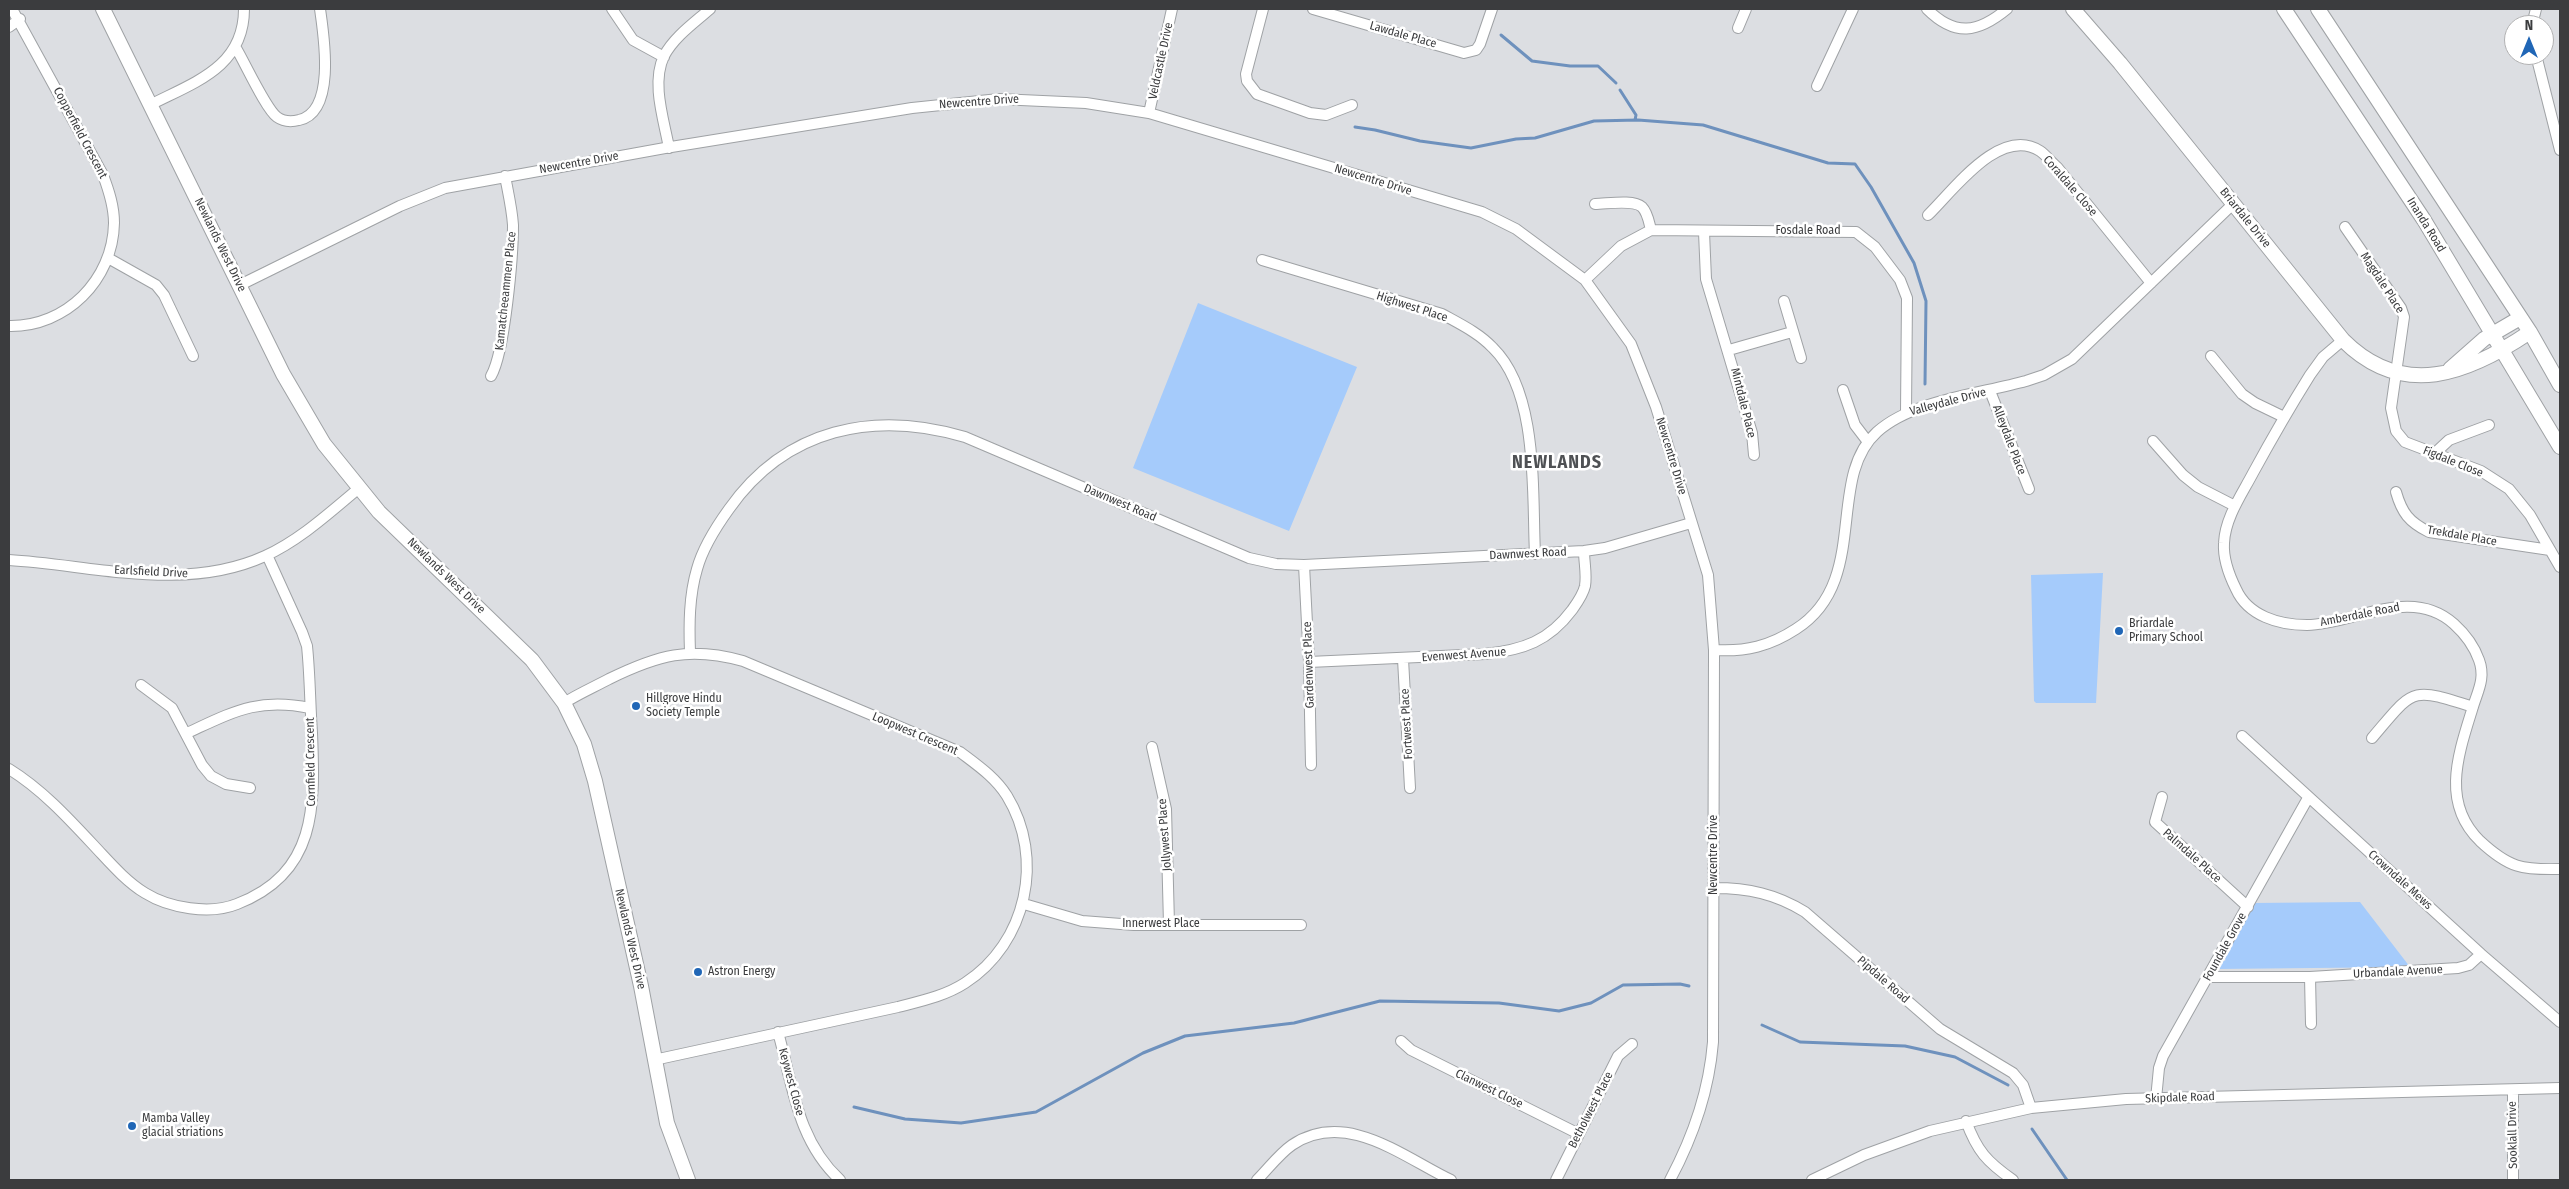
<!DOCTYPE html>
<html>
<head>
<meta charset="utf-8">
<style>
  body { margin:0 }
  #map { position:relative; width:2569px; height:1189px; overflow:hidden; background:#dcdee2; font-family:"Fira Sans Condensed",sans-serif }
  canvas { display:block }
  .frame { position:absolute; inset:0; border:10px solid #3b3c3e; pointer-events:none }
  .north { position:absolute; left:2504px; top:15px; width:50px; height:50px; box-sizing:border-box; background:#fff; border:1px solid #b1b1b2; border-radius:50%; rotate:0deg; font-size:14px; font-weight:700; line-height:20px; text-align:center; color:#3b3c3e }
  .north::after { content:''; display:block; margin:auto; width:18px; height:22px; background:#2066b6; clip-path:polygon(50% 0,100% 100%,50% 72%,0 100%) }
</style>
</head>
<body>
<div id="map">
<canvas width="2569" height="1189"></canvas>
<div class="frame"></div>
<div class="north">N</div>
</div>
<script>
const ctx = document.querySelector('canvas').getContext('2d');
ctx.lineJoin = 'round';
function fill(path, color) {
  ctx.fillStyle = color;
  ctx.fill(path, 'evenodd');
}
function trace(path, color, width, dash) {
  ctx.strokeStyle = color;
  ctx.lineWidth = width;
  ctx.lineCap = dash ? 'butt' : 'round';
  ctx.setLineDash(dash || []);
  ctx.stroke(path);
}
function write(font, color, halo, rows, align = 'center') {
  ctx.font = font + ' "Fira Sans Condensed",sans-serif';
  ctx.lineWidth = 5;
  ctx.setLineDash([]);
  ctx.textBaseline = 'middle';
  ctx.strokeStyle = halo;
  ctx.fillStyle = color;
  for (const [text, x, y, turn = 0] of rows) {
    ctx.save();
    ctx.translate(x, y);
    ctx.rotate((+turn || 0) * Math.PI / 180);
    ctx.textAlign = isNaN(turn) ? turn : align;
    if (halo) ctx.strokeText(text, 0, 0);
    ctx.fillText(text, 0, 0);
    ctx.restore();
  }
}
const green = new Path2D(`
  M1198,303L1357,367L1289,531L1133,468Z
  M2103,573L2096,703H2036L2034,701L2031,575Z
  M2360,902L2410,967L2217,969L2220,967L2219,963L2226,960L2221,955L2252,903Z`);
const stream = new Path2D(`
  M1501,35L1532,61L1570,66H1598L1616,83
  M1620,90L1636,115L1635,120
  M1355,127L1375,130L1420,141L1471,148L1516,139L1535,138L1594,121L1638,120L1703,125L1828,163L1855,164L1871,187L1914,263L1926,301L1925,384
  M1762,1025L1800,1042L1905,1046L1955,1057L2008,1085
  M854,1107L905,1119L961,1123L1036,1112L1143,1053L1185,1036L1294,1023L1380,1001L1499,1003L1559,1011L1591,1003L1623,985L1680,984L1689,986
  M2032,1129L2067,1180`);
const street = new Path2D(`
  M612,9L633,40L664,57
  M1263,9L1246,74L1247,81L1257,94L1310,113L1326,115L1352,105
  M1313,9L1464,53L1476,50L1480,44L1492,9
  M1927,9C1955,37 1978,33 2007,9
  M2532,25L2536,9
  M9,27L20,19
  M1738,28L1746,9
  M236,48C245,63 266,109 277,117C284,122 291,122 299,120C336,112 324,37 320,9
  M2536,55L2560,150
  M1817,86L1853,9
  M150,105C195,82 244,67 244,9
  M1149,113L1172,9
  M669,148C664,120 651,83 664,56C674,37 694,23 710,9
  M1595,204C1607,204 1633,199 1642,207C1648,213 1649,223 1651,230
  M1928,215C1953,191 2000,125 2040,151C2046,155 2051,162 2057,167L2151,283
  M2345,227L2401,308L2404,317L2391,408L2396,431L2405,442L2481,471L2509,489L2530,515L2560,567
  M1704,232L1706,279L1752,433L1754,455
  M108,258L156,285L164,295L193,356
  M1262,260L1442,314C1460,324 1479,333 1493,348C1539,393 1532,494 1535,554
  M1585,280L1621,246L1651,230L1856,232L1875,247L1900,280L1907,298L1906,412
  M240,285L400,206L445,188L665,148L912,108L999,99L1086,103L1149,113L1482,212L1516,229L1585,280L1631,344L1656,407L1708,575L1714,650L1713,1042C1709,1091 1693,1137 1670,1180
  M1784,301L1801,358
  M9,326C66,327 113,280 114,223C114,206 109,191 103,175L12,9
  M2343,340L2323,357L2310,375C2290,407 2271,440 2253,473C2242,494 2225,518 2224,543C2223,559 2229,575 2236,589C2248,616 2279,625 2307,625C2355,624 2411,585 2454,624C2464,633 2474,646 2479,660C2486,679 2477,692 2472,710C2458,755 2441,803 2480,841C2509,868 2522,870 2560,869
  M1729,350L1792,332
  M2211,356L2242,394L2255,403L2284,417
  M491,376C505,352 513,255 513,225C512,209 508,192 505,176
  M1843,390L1855,425L1868,442
  M1990,391L2029,489
  M2153,441L2183,475L2198,487L2235,506
  M2434,454L2449,440L2489,425
  M2396,492C2402,513 2409,522 2429,532L2550,550
  M9,560C93,565 184,593 265,556C300,540 329,513 358,489
  M1304,565L1309,662L1311,765
  M1714,650C1746,652 1770,646 1796,629C1871,581 1825,479 1877,432C1913,400 1979,394 2026,381L2044,375L2072,359L2233,204
  M690,652C689,625 689,596 697,569C703,547 716,527 729,509C786,428 874,410 965,437L1249,558L1276,564L1304,565L1584,551L1605,548L1691,523
  M1403,659L1410,788
  M1309,662L1485,654C1523,650 1549,641 1572,610C1577,603 1583,595 1585,586C1587,575 1584,562 1584,551
  M141,685L172,708L202,765L211,776L226,784L250,788
  M564,703C578,694 594,687 609,679C658,655 689,646 743,661L960,752C977,765 995,777 1007,796C1045,858 1027,943 965,983C945,996 921,1001 898,1007L654,1060
  M187,733C233,712 258,697 310,708
  M2242,736L2481,954L2560,1022
  M2372,738C2414,689 2409,686 2473,707
  M1152,747L1166,809L1169,924
  M9,769C43,790 70,820 98,850C112,865 127,882 145,893C169,908 210,915 237,904C317,873 315,807 312,733C310,704 310,675 307,646L302,632L267,555
  M2162,797L2155,822L2248,907
  M1714,888C1748,888 1776,894 1805,912L1940,1029L2013,1073L2023,1085L2031,1108
  M1024,904L1082,921L1134,925H1301
  M2208,977H2310L2458,968L2469,965L2481,954
  M2310,977L2311,1024
  M778,1032C793,1086 797,1140 840,1180
  M1401,1041L1411,1050L1579,1134
  M2513,1090V1180
  M2156,1099L2159,1068L2163,1056L2308,798
  M1966,1121C1977,1151 1987,1162 2013,1180
  M1257,1180C1268,1169 1279,1154 1292,1145C1346,1109 1403,1157 1451,1180
  M1556,1180L1618,1056L1632,1044
  M1812,1180L1864,1155L1930,1131L2031,1108L2126,1099L2560,1088`);
const secondary = new Path2D(`
  M103,9L283,374L324,444L379,512L532,660L564,703L584,744L595,781L641,986L667,1123L688,1180
  M2073,9L2120,63L2343,340C2403,400 2468,374 2530,332
  M2284,9L2424,220L2560,447
  M2318,9L2530,332L2560,385
  M2450,369L2484,339L2520,318`);
const markers = [
  [2119,631,5,"#2066b6"],
  [636,706,5,"#2066b6"],
  [698,972,5,"#2066b6"],
  [132,1126,5,"#2066b6"]
];
const streetNames = [
  ["Lawdale Place",1403,35,16],
  ["Veldcastle Drive",1161,61,-78],
  ["Newcentre Drive",979,102,-4],
  ["Copperfield Crescent",80,133,62],
  ["Newcentre Drive",579,163,-10],
  ["Newcentre Drive",1373,180,17],
  ["Coraldale Close",2070,186,49],
  ["Briardale Drive",2245,218,51],
  ["Inanda Road",2426,225,58],
  ["Fosdale Road",1808,231],
  ["Newlands West Drive",220,245,64],
  ["Magdale Place",2382,283,57],
  ["Kamatcheeammen Place",506,291,-84],
  ["Highwest Place",1412,307,18],
  ["Valleydale Drive",1948,402,-15],
  ["Mintdale Place",1743,403,76],
  ["Alleydale Place",2009,440,69],
  ["Newcentre Drive",1671,456,73],
  ["Figdale Close",2453,462,22],
  ["Dawnwest Road",1120,503,23],
  ["Trekdale Place",2462,536,10],
  ["Dawnwest Road",1528,554,-3],
  ["Earlsfield Drive",151,572,3],
  ["Newlands West Drive",446,576,44],
  ["Amberdale Road",2360,615,-11],
  ["Evenwest Avenue",1464,655,-4],
  ["Gardenwest Place",1309,665,-92],
  ["Fortwest Place",1407,724,-93],
  ["Loopwest Crescent",915,734,23],
  ["Cornfield Crescent",311,762,-91],
  ["Jollywest Place",1165,835,-94],
  ["Newcentre Drive",1714,855,-90],
  ["Palmdale Place",2192,856,42],
  ["Crowndale Mews",2400,880,42],
  ["Innerwest Place",1161,924],
  ["Newlands West Drive",630,939,77],
  ["Foundale Grove",2225,947,-61],
  ["Urbandale Avenue",2398,972,-3],
  ["Pipdale Road",1883,980,41],
  ["Keywest Close",791,1082,75],
  ["Clanwest Close",1489,1089,26],
  ["Skipdale Road",2180,1098,-2],
  ["Betholwest Place",1591,1110,-63],
  ["Sooklall Drive",2513,1135,-91]
];
const poiNames = [
  ["Briardale",2129,624],
  ["Primary School",2129,638],
  ["Hillgrove Hindu",646,699],
  ["Society Temple",646,713],
  ["Astron Energy",708,972],
  ["Mamba Valley",142,1119],
  ["glacial striations",142,1133]
];
const districtNames = [
  ["NEWLANDS",1557,463]
];
fill(green, '#a5cbfb');
trace(stream, '#6e91bd', 3);
trace(street, '#9fa2a5', 12);
trace(secondary, '#9fa2a5', 16);
trace(street, '#fff', 10);
trace(secondary, '#fff', 14);
for (const [x, y, r, color] of markers) {
  const dot = new Path2D();
  dot.arc(x, y, r, 0, 2 * Math.PI);
  ctx.fillStyle = color;
  ctx.fill(dot);
  trace(dot, '#fff', 2);
}
write('12px', '#3b3c3e', '#fff', streetNames);
write('12px', '#3b3c3e', '#fff', poiNames, 'left');
ctx.letterSpacing = '1px';
write('bold 18px', '#4f5154', '#fff', districtNames);
ctx.letterSpacing = '0px';
</script>
</body>
</html>
